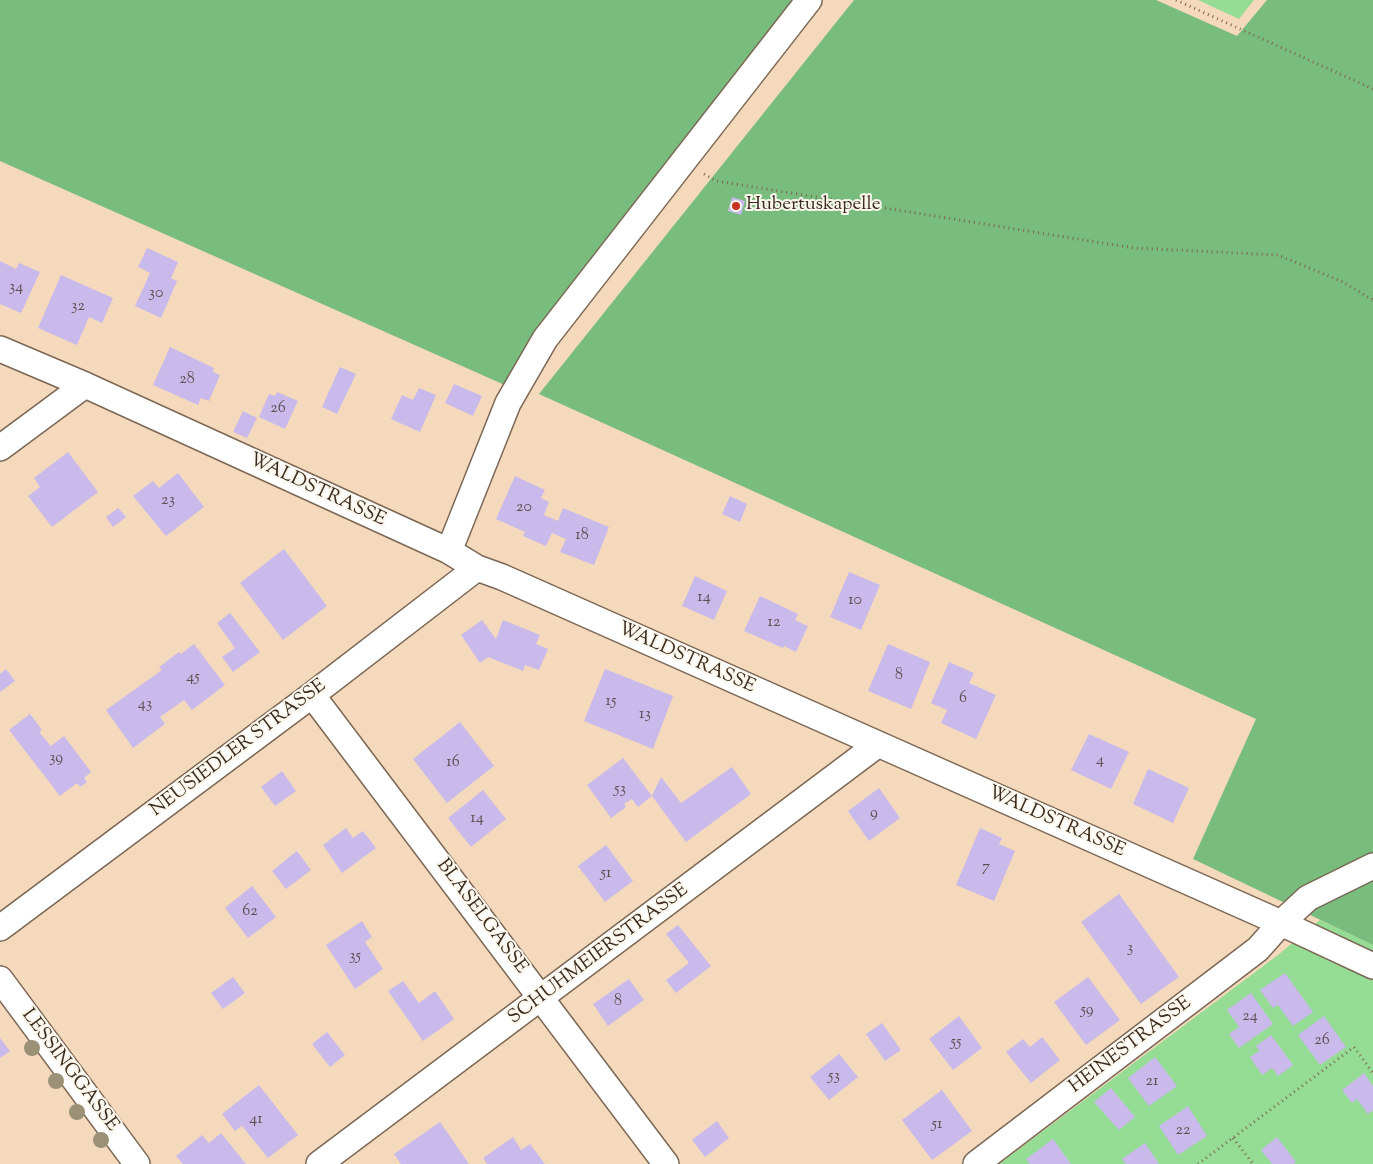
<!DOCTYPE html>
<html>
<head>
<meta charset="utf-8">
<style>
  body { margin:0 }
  canvas { display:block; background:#f4d9bc }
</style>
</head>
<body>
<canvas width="1373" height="1164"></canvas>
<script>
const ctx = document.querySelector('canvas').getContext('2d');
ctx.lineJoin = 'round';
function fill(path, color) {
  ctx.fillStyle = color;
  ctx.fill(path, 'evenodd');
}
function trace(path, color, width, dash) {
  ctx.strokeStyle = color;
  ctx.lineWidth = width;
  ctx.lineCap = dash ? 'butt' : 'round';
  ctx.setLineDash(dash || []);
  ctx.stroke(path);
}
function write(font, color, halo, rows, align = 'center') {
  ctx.font = font + ' "Sorts Mill Goudy",serif';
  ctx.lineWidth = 4;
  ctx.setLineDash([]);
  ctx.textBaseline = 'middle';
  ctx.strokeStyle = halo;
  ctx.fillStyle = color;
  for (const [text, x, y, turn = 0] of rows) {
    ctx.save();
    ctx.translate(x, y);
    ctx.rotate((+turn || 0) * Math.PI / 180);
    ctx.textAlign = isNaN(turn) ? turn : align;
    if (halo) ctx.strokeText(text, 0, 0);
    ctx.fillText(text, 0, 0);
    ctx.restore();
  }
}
const green = new Path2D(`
  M1198,0H1254L1239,19Z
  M1320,920L1373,945V1164H999L1278,955Z`);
const forest = new Path2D(`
  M0,0H797L507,386L0,161Z
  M854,0H1156L1237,36L1267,0H1373V945L1193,859L1256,719L539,394Z`);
const building = new Path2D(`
  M732,197L745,201L741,215L728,211Z
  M147,248L178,262L171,278L177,281L161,318L135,306L150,273L138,267Z
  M0,261L16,269L19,263L40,272L21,313L0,304Z
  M61,275L113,298L102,323L89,317L77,345L38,328Z
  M170,347L214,368L213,372L220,375L209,401L201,398L198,405L153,385Z
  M340,367L356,374L337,414L322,407Z
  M454,384L482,396L473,416L445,403Z
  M419,388L436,395L420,432L391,419L402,395L413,400Z
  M277,392L298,401L285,429L259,417L269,394L275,396Z
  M243,411L257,418L247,438L233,432Z
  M68,452L98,492L52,527L28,496L40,487L34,478Z
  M178,473L204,507L166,536L133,496L153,481L159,488Z
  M515,476L545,490L541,498L549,502L544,515L558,521L563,508L609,527L594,565L560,552L566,539L552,533L546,546L523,536L525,532L496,519Z
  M730,496L747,504L740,522L722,514Z
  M118,508L126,517L113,527L106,517Z
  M284,549L327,606L283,640L240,583Z
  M849,572L880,585L861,630L830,617Z
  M695,576L727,591L714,620L682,606Z
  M760,596L798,614L795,620L808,626L796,652L784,646L783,648L744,631Z
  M230,613L260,652L233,672L222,657L235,648L217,623Z
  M482,620L496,639L503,620L540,635L536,644L548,649L539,670L525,665L523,671L488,657L480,663L461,635Z
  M194,644L225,685L192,710L184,700L160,717L165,724L133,748L106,710L162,670L159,667L179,652L181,654Z
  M888,644L930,662L911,709L868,691Z
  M949,662L974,673L969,683L996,695L976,739L941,723L947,710L931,703Z
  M6,669L15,681L0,692V674Z
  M605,669L673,696L653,749L584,721Z
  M30,714L42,730L39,732L51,746L64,736L91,772L84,778L87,782L80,787L77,783L60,796L9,730Z
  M460,722L494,766L447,803L413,759Z
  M1089,734L1129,752L1111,789L1071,770Z
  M623,758L652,796L638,807L632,799L624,804L626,807L611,818L587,785Z
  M732,767L751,794L686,842L652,796L661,777L681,803Z
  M1148,769L1189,788L1173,823L1133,804Z
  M282,771L296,791L275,806L261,787Z
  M879,788L900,818L869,841L848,811Z
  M483,790L506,819L471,847L448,818Z
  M346,828L353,838L363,831L376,848L342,873L323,845Z
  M980,828L1002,838L999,844L1015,851L994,901L956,885Z
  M606,845L633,881L605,902L578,866Z
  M297,851L311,870L286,889L272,871Z
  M252,886L276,917L248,938L225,908Z
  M1119,894L1179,977L1141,1004L1081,922Z
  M362,921L372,937L365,942L383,969L355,989L326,945Z
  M678,925L711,966L676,993L666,980L689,963L666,934Z
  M1285,973L1313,1012L1293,1026L1278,1005L1273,1008L1260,990Z
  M233,977L245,993L223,1009L211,993Z
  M1088,977L1120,1020L1086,1045L1054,1002Z
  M629,979L644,1000L608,1026L593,1004Z
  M403,981L419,1003L435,991L454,1019L423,1041L388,991Z
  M1251,993L1273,1024L1239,1048L1229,1034L1239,1027L1227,1010Z
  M959,1016L982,1048L953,1070L929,1039Z
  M1324,1016L1346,1047L1320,1065L1298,1035Z
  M882,1023L901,1050L885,1061L866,1034Z
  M327,1032L345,1055L330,1067L312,1044Z
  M1271,1035L1293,1065L1278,1076L1272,1068L1262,1075L1250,1057L1259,1051L1256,1046Z
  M1042,1037L1060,1060L1031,1083L1006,1052L1023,1039L1030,1047Z
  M0,1038L10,1051L0,1058Z
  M839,1054L858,1077L829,1100L810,1077Z
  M1155,1057L1177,1086L1149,1106L1128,1078Z
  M1364,1073L1373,1086V1110L1368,1114L1357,1099L1352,1103L1342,1090Z
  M259,1085L298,1135L268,1158L242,1126L235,1131L222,1114Z
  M1111,1088L1135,1117L1119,1130L1094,1102Z
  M942,1090L972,1131L932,1160L902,1120Z
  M1188,1106L1207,1136L1178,1155L1159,1126Z
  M717,1121L729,1138L705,1157L692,1140Z
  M440,1122L469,1164H401L394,1154Z
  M221,1133L246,1164H183L176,1156L202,1135L209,1143Z
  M513,1137L521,1150L530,1144L545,1164H487L483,1158Z
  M1277,1137L1296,1162L1293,1164H1272L1261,1150Z
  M1053,1139L1071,1164H1030L1026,1159Z
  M1145,1143L1159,1164H1126L1122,1159Z`);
const path = new Path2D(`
  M1176,0L1373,89
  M704,174L716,181L1134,248L1278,255L1343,282L1373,300
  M1233,1138L1253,1164
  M1198,1164L1354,1047L1373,1073`);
const street = new Path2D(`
  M0,349L85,385L449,551L477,568L502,577L1281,923L1373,966
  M0,448L85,385
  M449,551L508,403L545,339L809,0
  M312,695L666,1164
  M0,928L312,695L477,568
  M0,979L137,1164
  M319,1164L877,745
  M976,1164L1258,949L1281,923L1308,898L1373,866`);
const trees = [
  [32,1048],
  [56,1081],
  [77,1112],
  [101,1140]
];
const markers = [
  [736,206,5,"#c8321e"]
];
const numberNames = [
  ["34",16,288],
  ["30",156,294],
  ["32",78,307],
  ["28",187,380],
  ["26",278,409],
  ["23",168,501],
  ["20",524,508],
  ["18",582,536],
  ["14",704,598],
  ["10",855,601],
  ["12",774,623],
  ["8",899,676],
  ["45",193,678],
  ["6",963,699],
  ["15",611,702],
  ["43",145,705],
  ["13",645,715],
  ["39",56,759],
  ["4",1100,761],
  ["16",453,763],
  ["53",620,790],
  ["9",874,814],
  ["14",477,819],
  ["7",986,868],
  ["51",606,874],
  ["62",250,912],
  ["3",1130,949],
  ["35",355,957],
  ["8",618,1002],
  ["59",1087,1011],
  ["24",1250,1017],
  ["26",1322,1041],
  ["55",956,1043],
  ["53",834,1077],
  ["21",1152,1082],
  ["41",256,1120],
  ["51",937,1125],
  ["22",1183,1131]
];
const poiNames = [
  ["Hubertuskapelle",746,206]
];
const streetNames = [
  ["WALDSTRASSE",317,491,25],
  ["WALDSTRASSE",686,659,24],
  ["NEUSIEDLER STRASSE",239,749,-37],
  ["WALDSTRASSE",1056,823,24],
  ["BLASELGASSE",481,917,53],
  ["SCHUHMEIERSTRASSE",599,955,-37],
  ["HEINESTRASSE",1131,1046,-37],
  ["LESSINGGASSE",69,1071,53]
];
fill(green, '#95dc95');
fill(forest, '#78bc7e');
fill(building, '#c9baeb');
trace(street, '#7c6755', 28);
trace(path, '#7c6755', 3, [1, 4]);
trace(street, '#fff', 25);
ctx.fillStyle = '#9b9176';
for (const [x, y] of trees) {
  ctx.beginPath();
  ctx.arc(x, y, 8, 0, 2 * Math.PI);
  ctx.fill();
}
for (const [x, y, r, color] of markers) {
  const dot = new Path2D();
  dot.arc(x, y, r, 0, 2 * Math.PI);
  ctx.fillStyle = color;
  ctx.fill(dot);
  trace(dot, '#fbf7ec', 2);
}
write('16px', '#5e4e51', null, numberNames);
write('19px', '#3b2a1e', '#fbf7ec', poiNames, 'left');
write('19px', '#3b2a1e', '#fbf7ec', streetNames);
</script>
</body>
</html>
